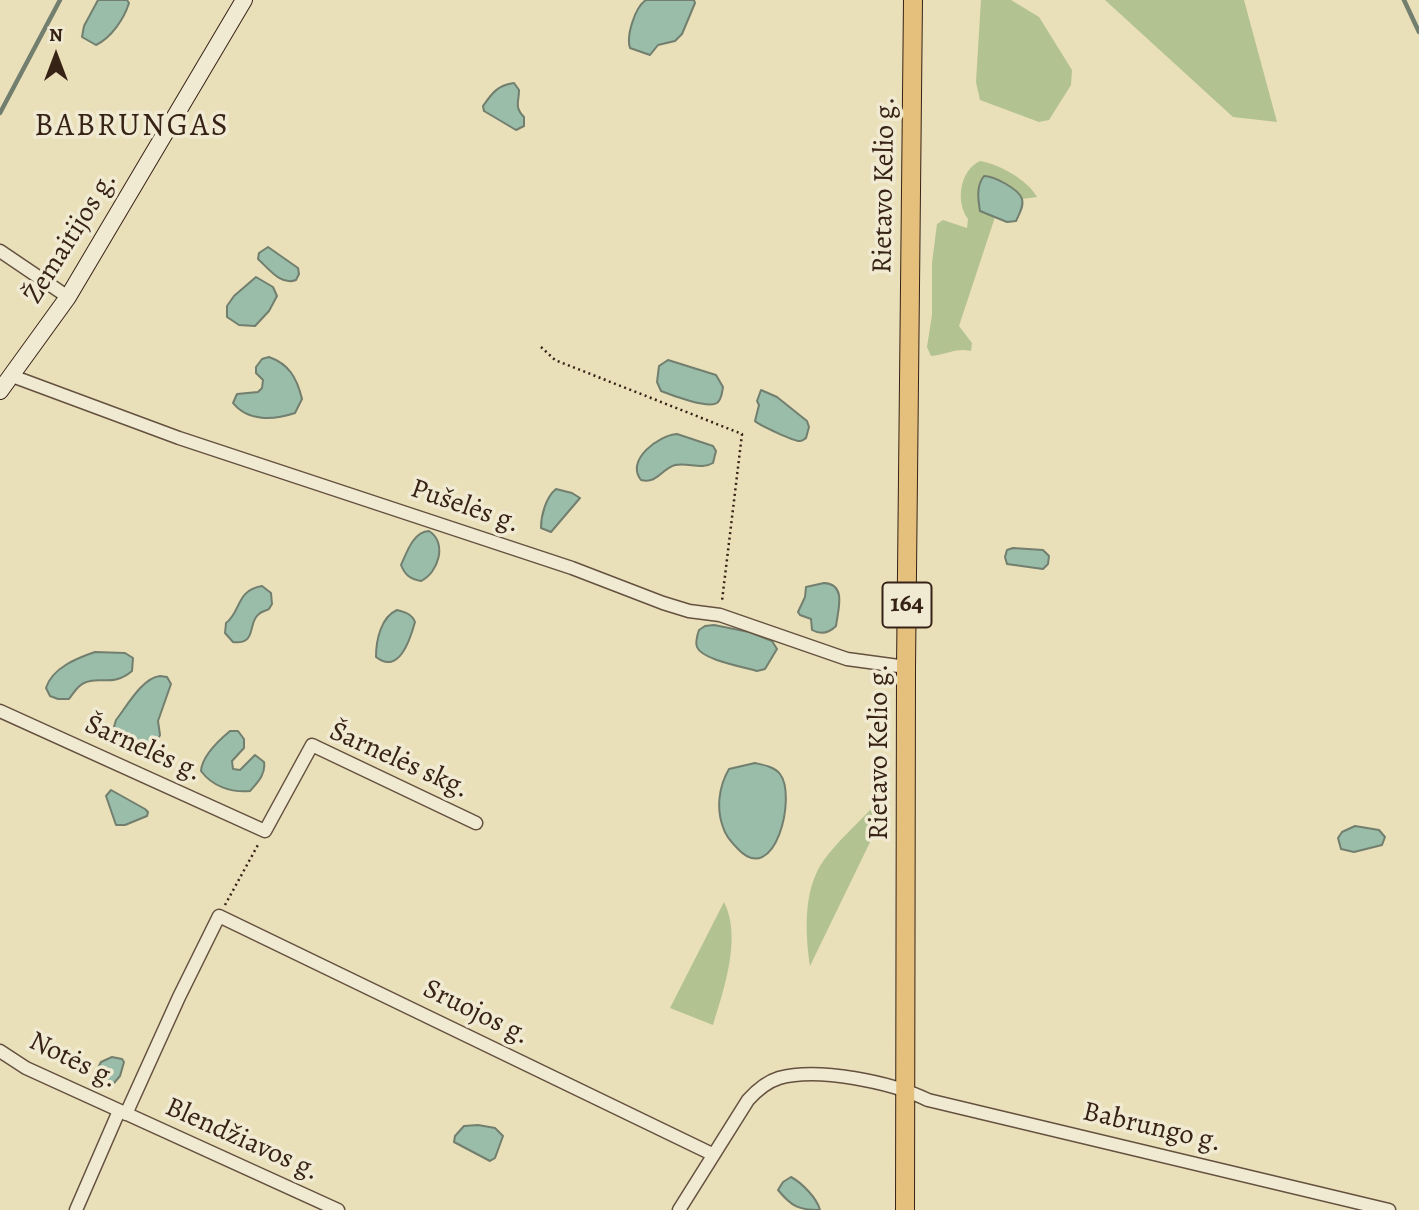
<!DOCTYPE html>
<html>
<head>
<meta charset="utf-8">
<style>
  body { margin:0 }
  #map { position:relative; width:1419px; height:1210px; overflow:hidden; background:#e9dfb9; font-family:Alegreya,serif }
  canvas { display:block }
  .north { position:absolute; left:21px; top:21px; width:70px; height:70px; -webkit-text-stroke:5px #f1ead2; paint-order:stroke; rotate:0deg; font-size:19px; font-weight:700; line-height:28px; text-align:center; color:#372216 }
  .north::after { content:''; display:block; margin:auto; width:24px; height:32px; background:#372216; clip-path:polygon(50% 0,100% 100%,50% 72%,0 100%) }
</style>
</head>
<body>
<div id="map">
<canvas width="1419" height="1210"></canvas>
<div class="north">N</div>
</div>
<script>
const ctx = document.querySelector('canvas').getContext('2d');
ctx.lineJoin = 'round';
function fill(path, color) {
  ctx.fillStyle = color;
  ctx.fill(path, 'evenodd');
}
function trace(path, color, width, dash) {
  ctx.strokeStyle = color;
  ctx.lineWidth = width;
  ctx.lineCap = dash ? 'butt' : 'round';
  ctx.setLineDash(dash || []);
  ctx.stroke(path);
}
function write(font, color, halo, rows, align = 'center') {
  ctx.font = font + ' Alegreya,serif';
  ctx.lineWidth = 7;
  ctx.setLineDash([]);
  ctx.textBaseline = 'middle';
  ctx.strokeStyle = halo;
  ctx.fillStyle = color;
  for (const [text, x, y, turn = 0] of rows) {
    ctx.save();
    ctx.translate(x, y);
    ctx.rotate((+turn || 0) * Math.PI / 180);
    ctx.textAlign = isNaN(turn) ? turn : align;
    if (halo) ctx.strokeText(text, 0, 0);
    ctx.fillText(text, 0, 0);
    ctx.restore();
  }
}
const green = new Path2D(`
  M981,0H1011L1039,17L1072,70L1071,85L1049,120L1039,122L980,100L976,82Z
  M1105,0H1244L1277,122L1233,117Z
  M980,161C999,164 1028,180 1037,197L1022,199L1017,192L980,211L995,217L959,326L972,343L971,351C957,347 945,355 931,356L927,347L932,315V263L937,224L943,220L967,228L968,219C955,202 960,170 980,161Z
  M872,808L873,836L810,966C805,932 803,889 824,860C837,842 856,825 872,808Z
  M724,902C742,937 724,989 713,1025L670,1008Z`);
const water = new Path2D(`
  M98,0H127L129,3C124,19 111,38 96,45L82,37L84,26Z
  M646,0H694L695,3L682,34L675,41L658,45L650,55L630,48C626,36 635,7 646,0Z
  M514,83L519,90C519,102 514,107 524,117V126L516,130L484,111L483,106C492,93 498,85 514,83Z
  M984,176C994,176 1019,189 1022,199C1024,207 1019,214 1016,221L1007,222L980,211C978,199 976,186 984,176Z
  M268,247L298,268L299,274L296,280C281,286 269,269 258,259L259,253Z
  M256,277L273,287L277,296L269,311L255,326L239,325L227,317V306L234,296Z
  M269,357C289,364 297,378 302,399L295,413C274,420 248,422 233,403L237,394L258,392L262,388L263,380L256,373V367L262,359Z
  M668,360L716,375L723,387C722,392 722,399 717,403C708,409 671,395 661,391L657,382L659,366Z
  M761,390L777,397L807,421L809,427L806,438C804,439 803,441 800,441C795,442 759,425 755,421L759,405L757,401Z
  M677,434L713,446L716,451L713,463C701,470 688,462 675,465C661,469 658,484 641,480C625,460 659,435 677,434Z
  M556,489L572,493L580,498L551,532L541,528C541,515 546,497 556,489Z
  M429,531C448,543 438,573 421,581C410,579 405,575 401,565C407,552 413,532 429,531Z
  M1013,548L1043,550L1049,556L1048,564L1043,569L1007,564L1005,557L1007,550Z
  M824,583C847,584 838,610 836,626C829,633 821,635 812,630L811,619L800,615L798,612L805,597L806,587Z
  M262,586L271,593L272,604L269,609C266,611 262,611 259,614C247,622 258,645 233,642L225,633L226,623C241,612 236,590 262,586Z
  M397,610C405,612 412,614 415,622C410,640 399,675 376,657C376,640 381,617 397,610Z
  M714,625L749,632L772,641L777,649L765,669L757,671C744,667 702,660 697,647C695,642 697,636 699,630L705,626Z
  M95,652L125,653L133,658L132,671C112,688 99,675 84,683C77,686 73,694 69,699H58L50,696L46,688C52,668 77,658 95,652Z
  M160,676L167,677L171,684L158,721L160,735L156,743C141,748 125,738 114,727L116,720C127,706 142,678 160,676Z
  M230,731H238L244,739V748L232,761L233,769L240,770L255,755L264,762C266,774 258,782 250,791C231,793 212,786 201,771C202,756 218,741 230,731Z
  M755,763C764,765 775,767 780,774C797,796 775,888 738,849C732,843 725,835 723,827C716,808 719,786 729,769Z
  M111,790L145,809L148,812L147,816L125,825H116L106,796Z
  M1355,826L1379,830L1385,837L1382,845L1354,852L1341,849L1338,838L1342,832Z
  M112,1057L122,1059L124,1062L120,1076L114,1083L102,1078L96,1072L101,1062Z
  M478,1125L495,1128L503,1136L495,1158L490,1161L454,1142L455,1136L464,1126Z
  M791,1177C802,1183 817,1198 820,1210C799,1210 792,1207 778,1190L783,1182Z`);
const stream = new Path2D(`
  M1404,0L1419,32
  M0,113L60,0`);
const path = new Path2D(`
  M541,347L555,360L742,434L722,601
  M225,905L259,843`);
const minor = new Path2D(`
  M0,251L68,297
  M12,376L179,438L572,568L663,603L689,611L720,615L847,659L906,667
  M0,711L265,831L312,745L476,823
  M0,1051L26,1068L338,1210
  M126,1114L179,997L219,916L712,1154
  M76,1210L119,1111
  M679,1210L748,1100C757,1090 766,1082 779,1078C818,1067 891,1082 928,1100L1389,1210`);
const secondary = new Path2D(`
  M0,391L68,297L244,0`);
const primary = new Path2D(`
  M905,1210L906,667L913,0`);
const shields = [
  [907,605,49]
];
const shieldNames = [
  ["164",907,605]
];
const streetNames = [
  ["Rietavo Kelio g.",885,185,-89],
  ["Žemaitijos g.",71,238,-58],
  ["Pušelės g.",465,507,19],
  ["Šarnelės g.",143,749,24],
  ["Rietavo Kelio g.",880,752,-90],
  ["Šarnelės skg.",399,761,24],
  ["Sruojos g.",476,1013,26],
  ["Notės g.",73,1061,26],
  ["Babrungo g.",1152,1128,13],
  ["Blendžiavos g.",242,1140,24]
];
const quarterNames = [
  ["BABRUNGAS",132,127]
];
fill(green, '#b3c291');
fill(water, '#99bda9');
trace(water, '#727f6e', 2);
trace(stream, '#727f6e', 4.5);
trace(minor, '#64513f', 15);
trace(secondary, '#372216', 18);
trace(primary, '#372216', 20);
trace(path, '#372216', 2.5, [2, 3.5]);
trace(minor, '#f1ead2', 12);
trace(secondary, '#f1ead2', 16);
trace(primary, '#e4c07c', 18);
for (const [x, y, w] of shields) {
  const box = new Path2D();
  box.roundRect(x - w / 2, y - 22.5, w, 45, 5);
  ctx.fillStyle = '#f1ead2';
  ctx.fill(box);
  trace(box, '#372216', 2);
}
write('bold 26px', '#372216', null, shieldNames);
write('28px', '#372216', '#f1ead2', streetNames);
ctx.letterSpacing = '2px';
write('32px', '#372216', '#f1ead2', quarterNames);
ctx.letterSpacing = '0px';
</script>
</body>
</html>
